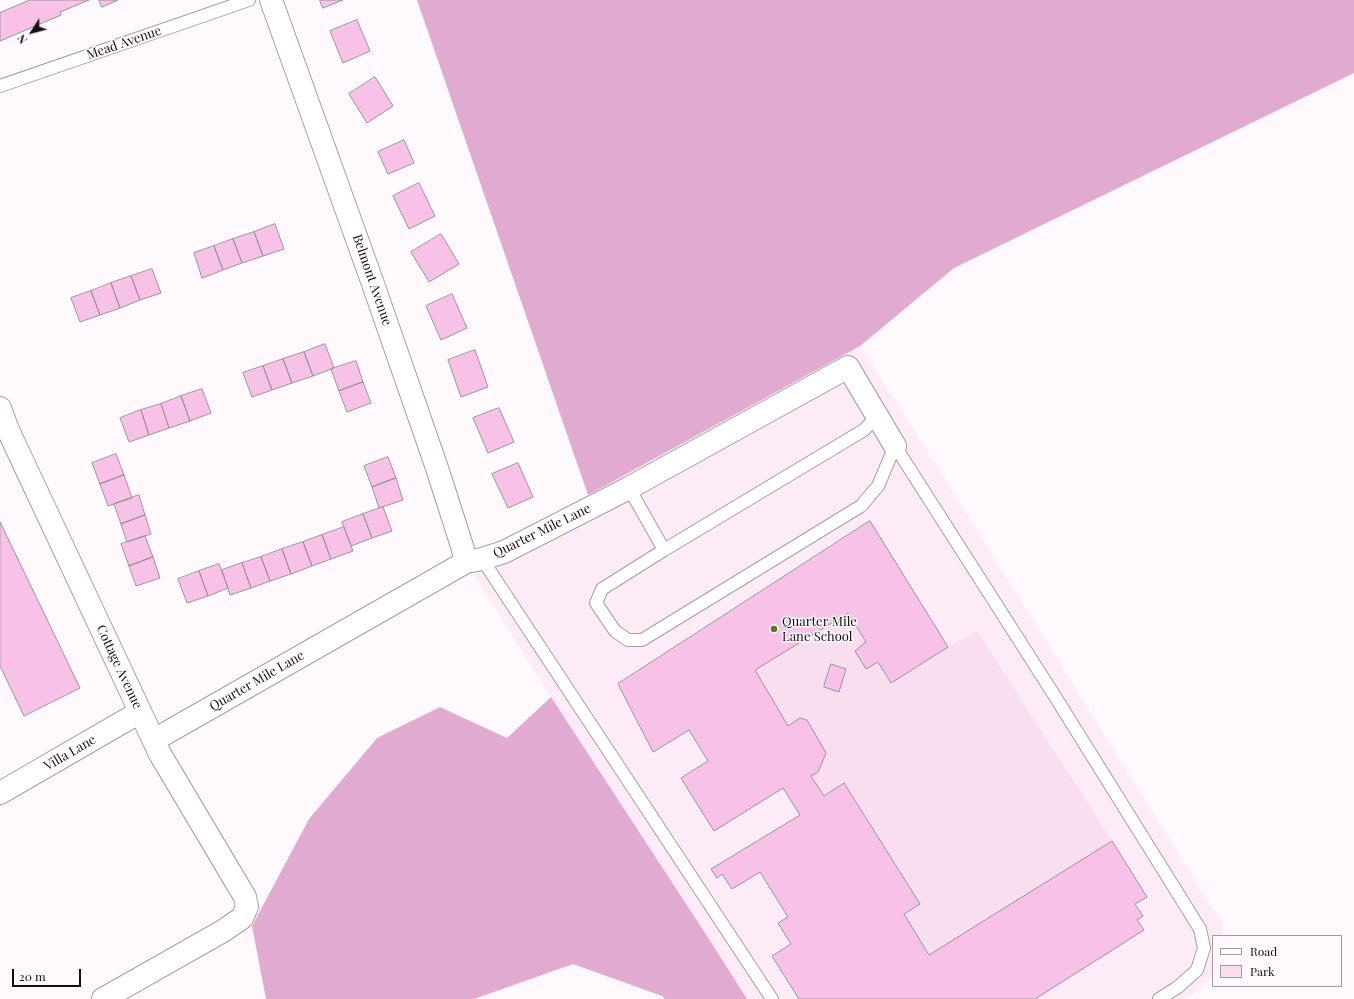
<!DOCTYPE html>
<html>
<head>
<meta charset="utf-8">
<style>
  body { margin:0 }
  #map { position:relative; width:1354px; height:999px; overflow:hidden; background:#fff9fd; font-family:"Playfair Display",serif }
  canvas { display:block }
  .legend { position:absolute; left:1212px; top:935px; width:130px; height:52px; box-sizing:border-box; background:#fff9fd; border:1px solid #a09b9e; margin:0; padding:5px 7px; list-style:none; font-size:12px; color:#110e10 }
  .legend li { display:flex; align-items:center; gap:8px; height:20px }
  .legend b { width:20px; border:1px solid #a09b9e }
  .north { position:absolute; left:12px; top:12px; width:40px; height:40px; -webkit-text-stroke:3px #fff9fd; paint-order:stroke; rotate:234deg; font-size:11px; font-weight:700; line-height:16px; text-align:center; color:#110e10 }
  .north::after { content:''; display:block; margin:auto; width:14px; height:18px; background:#110e10; clip-path:polygon(50% 0,100% 100%,50% 72%,0 100%) }
  .scale { position:absolute; left:12px; top:969px; width:69px; height:18px; box-sizing:border-box; border:2px solid #110e10; border-top:0; padding-left:5px; font-size:12px; line-height:14px; white-space:nowrap; color:#110e10; -webkit-text-stroke:3px #fff9fd; paint-order:stroke }
</style>
</head>
<body>
<div id="map">
<canvas width="1354" height="999"></canvas>
<ul class="legend">
<li><b style="height:5px;background:#fff"></b>Road</li>
<li><b style="height:11px;background:#f9def0"></b>Park</li>
</ul>
<div class="north">N</div>
<div class="scale">20 m</div>
</div>
<script>
const ctx = document.querySelector('canvas').getContext('2d');
ctx.lineJoin = 'round';
function fill(path, color) {
  ctx.fillStyle = color;
  ctx.fill(path, 'evenodd');
}
function trace(path, color, width, dash) {
  ctx.strokeStyle = color;
  ctx.lineWidth = width;
  ctx.lineCap = dash ? 'butt' : 'round';
  ctx.setLineDash(dash || []);
  ctx.stroke(path);
}
function write(font, color, halo, rows, align = 'center') {
  ctx.font = font + ' "Playfair Display",serif';
  ctx.lineWidth = 3;
  ctx.setLineDash([]);
  ctx.textBaseline = 'middle';
  ctx.strokeStyle = halo;
  ctx.fillStyle = color;
  for (const [text, x, y, turn = 0] of rows) {
    ctx.save();
    ctx.translate(x, y);
    ctx.rotate((+turn || 0) * Math.PI / 180);
    ctx.textAlign = isNaN(turn) ? turn : align;
    if (halo) ctx.strokeText(text, 0, 0);
    ctx.fillText(text, 0, 0);
    ctx.restore();
  }
}
const built = new Path2D(`
  M860,346L933,460L1223,925V936H1213V975L1197,991L1185,999H747L709,939L551,697L466,562Z`);
const green = new Path2D(`
  M848,613L866,642L855,651L866,669L878,662L891,683L948,647L977,631L1112,841L929,955L904,914L920,904L845,783L824,796L811,776L818,772L826,753L807,720L800,718L788,726L755,670Z`);
const forest = new Path2D(`
  M417,0H1354V73L954,268L860,346L588,495Z
  M551,697L709,939L747,999H665L662,996L573,964L474,999H266L252,926L309,819L377,738L440,707L507,738Z`);
const building = new Path2D(`
  M30,0H89L60,12L61,15L0,41V13Z
  M99,0H118L102,7Z
  M320,0H343L323,8Z
  M357,20L370,51L343,63L330,31Z
  M375,77L393,106L367,123L349,94Z
  M404,140L414,163L388,174L378,152Z
  M419,183L435,216L409,229L393,196Z
  M275,224L284,249L263,256L254,232Z
  M254,232L263,256L242,263L233,239Z
  M441,234L459,264L429,282L411,252Z
  M233,239L242,263L223,270L214,246Z
  M214,246L223,270L202,278L194,253Z
  M152,269L161,293L140,300L131,276Z
  M131,276L140,300L120,308L111,283Z
  M111,283L120,308L100,315L91,291Z
  M91,291L100,315L80,322L71,298Z
  M452,294L467,328L441,340L426,306Z
  M325,344L334,368L313,376L304,352Z
  M475,350L488,387L461,397L448,360Z
  M304,352L313,376L292,383L283,359Z
  M283,359L292,383L272,390L263,366Z
  M356,361L363,382L339,391L331,369Z
  M263,366L272,390L252,397L243,373Z
  M363,382L371,403L347,412L339,391Z
  M202,389L211,413L190,421L181,396Z
  M181,396L190,421L169,428L161,404Z
  M161,404L169,428L149,435L141,410Z
  M499,408L514,442L488,453L473,418Z
  M141,410L149,435L129,442L120,418Z
  M116,454L124,475L100,484L92,463Z
  M388,457L396,478L372,487L364,466Z
  M518,463L533,497L508,508L492,474Z
  M124,475L132,498L108,506L100,484Z
  M396,478L403,500L379,508L372,487Z
  M139,495L145,515L121,524L114,504Z
  M383,507L392,531L372,538L363,514Z
  M363,514L372,538L351,546L342,522Z
  M145,515L151,534L127,542L121,524Z
  M870,521L948,647L891,683L878,662L866,669L855,651L866,642L848,613L755,670L788,726L800,718L807,720L826,753L818,772L811,776L824,796L844,783L920,904L904,914L929,955L1112,841L1147,897L1135,904L1143,916L1137,920L1144,930L1035,999H799L772,956L791,944L778,923L788,917L760,872L732,889L722,874L717,878L711,869L800,815L783,788L714,831L681,778L708,761L689,730L653,752L618,684Z
  M0,522L80,688L24,716L0,666Z
  M344,527L353,551L331,559L322,535Z
  M322,535L331,559L312,566L303,542Z
  M145,536L153,557L129,566L121,544Z
  M303,542L312,566L291,574L282,549Z
  M282,549L291,574L270,581L261,557Z
  M153,557L160,578L136,586L129,566Z
  M261,557L270,581L251,588L242,563Z
  M242,563L251,588L230,595L222,570Z
  M219,564L228,588L208,596L199,571Z
  M199,571L208,596L187,603L178,579Z
  M831,664L846,669L839,692L824,687Z`);
const service = new Path2D(`
  M0,86L249,0
  M895,446L1056,698L1200,929L1204,948L1197,970L1178,987L1159,999
  M629,488L664,550L602,589L596,603L615,631L628,640H642L861,506L878,486L895,446
  M664,550L864,430L877,416
  M482,559L772,999`);
const minor = new Path2D(`
  M271,0L372,281L437,468L462,546L466,562
  M0,408L8,430L160,754L245,897L247,907L242,918L223,931L103,999
  M154,740L466,562L482,559L504,552L629,488L848,367L895,446
  M0,793L140,712`);
const markers = [
  [774,629,4,"#5a782e"]
];
const streetNames = [
  ["Mead Avenue",124,43,-19],
  ["Belmont Avenue",372,280,71],
  ["Quarter Mile Lane",542,531,-26],
  ["Cottage Avenue",119,667,65],
  ["Quarter Mile Lane",257,681,-30],
  ["Villa Lane",70,753,-30]
];
const poiNames = [
  ["Quarter Mile",782,622],
  ["Lane School",782,637]
];
fill(built, '#fdecf7');
fill(green, '#f9def0');
fill(forest, '#e1aad0');
fill(building, '#f8c1e7');
trace(building, '#9c9499', 1);
trace(service, '#a79ea4', 14);
trace(minor, '#a79ea4', 24);
trace(service, '#fff', 12);
trace(minor, '#fff', 22);
for (const [x, y, r, color] of markers) {
  const dot = new Path2D();
  dot.arc(x, y, r, 0, 2 * Math.PI);
  ctx.fillStyle = color;
  ctx.fill(dot);
  trace(dot, '#fff9fd', 1.5);
}
write('13px', '#110e10', '#fff9fd', streetNames);
write('13px', '#110e10', '#fff9fd', poiNames, 'left');
</script>
</body>
</html>
